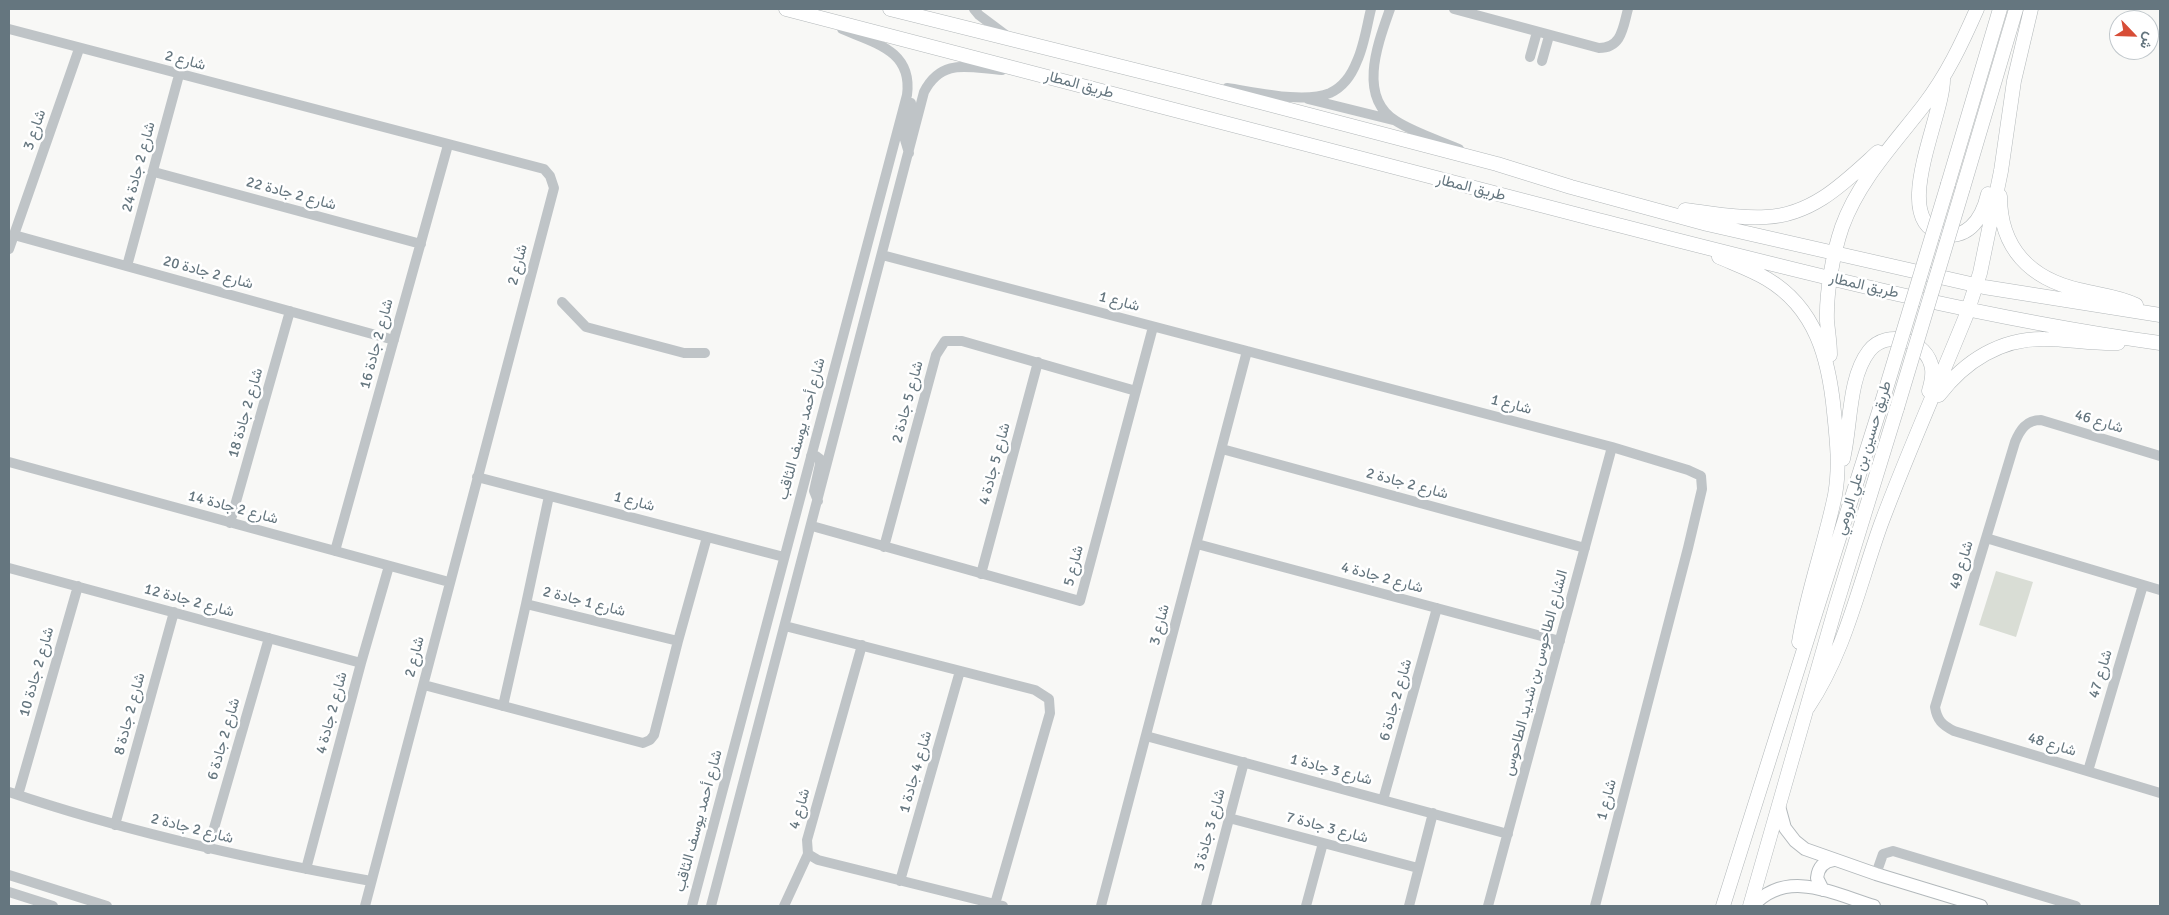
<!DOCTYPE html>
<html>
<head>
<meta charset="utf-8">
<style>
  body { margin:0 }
  #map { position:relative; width:2169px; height:915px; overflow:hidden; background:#f8f8f6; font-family:Signika,Vazirmatn,sans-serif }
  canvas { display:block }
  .frame { position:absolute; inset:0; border:10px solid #65767f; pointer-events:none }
  .north { position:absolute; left:2109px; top:10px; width:50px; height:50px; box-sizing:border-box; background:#fff; border:1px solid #c1c8cc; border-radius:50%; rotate:114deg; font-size:14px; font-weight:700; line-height:20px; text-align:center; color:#65767f }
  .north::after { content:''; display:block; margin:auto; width:18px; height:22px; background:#d74d37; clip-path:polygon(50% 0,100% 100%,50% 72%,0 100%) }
</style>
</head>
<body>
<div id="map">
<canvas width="2169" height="915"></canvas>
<div class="frame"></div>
<div class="north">ش</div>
</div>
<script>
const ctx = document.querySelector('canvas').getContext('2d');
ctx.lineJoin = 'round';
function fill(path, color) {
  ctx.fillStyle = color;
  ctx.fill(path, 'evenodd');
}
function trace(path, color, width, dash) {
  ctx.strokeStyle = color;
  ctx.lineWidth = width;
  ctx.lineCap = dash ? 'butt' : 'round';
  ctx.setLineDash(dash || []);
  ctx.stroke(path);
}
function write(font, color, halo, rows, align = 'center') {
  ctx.font = font + ' Signika,Vazirmatn,sans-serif';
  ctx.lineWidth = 5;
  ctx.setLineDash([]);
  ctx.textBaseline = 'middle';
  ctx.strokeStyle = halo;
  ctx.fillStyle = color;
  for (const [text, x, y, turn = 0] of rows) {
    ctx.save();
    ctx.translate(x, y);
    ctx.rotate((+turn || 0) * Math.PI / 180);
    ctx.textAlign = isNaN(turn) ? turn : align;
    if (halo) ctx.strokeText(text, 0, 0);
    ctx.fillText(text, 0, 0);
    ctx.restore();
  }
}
const green = new Path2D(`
  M1996,571L2033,582L2016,637L1979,625Z`);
const minor = new Path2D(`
  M974,9L979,15L1007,36
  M1390,9C1378,43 1357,97 1396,121C1415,133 1438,140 1459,149
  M1454,9L1599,48C1622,48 1623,27 1628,9
  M9,29L544,169L550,176L554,188L365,906
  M1530,57L1537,32
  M1542,61L1549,36
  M1227,88C1255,92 1304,104 1330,93C1343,87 1352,74 1357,61C1364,46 1367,25 1371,9
  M1308,99L1393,120
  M909,153L904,136L911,103
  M154,172L421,244
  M14,235L394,340
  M9,249L79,49
  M882,255L1612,447L1688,470L1701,476L1702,489L1688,548L1595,906
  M127,266L179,75
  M562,302L586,327L684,353H705
  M1222,449L1585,548
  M811,456H816L820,459V464L814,491L818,501
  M2160,456L2041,420C2026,420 2020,430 2015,442L1935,707C1937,720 1942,725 1954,731L2160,793
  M9,462L449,582
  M477,477L784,557
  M230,523L290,311
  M812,526L1080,601L1153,327
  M1986,538L2160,590
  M1197,544L1560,641
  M884,547L936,355L945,341H962L1136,391
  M335,551L448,145
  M9,568L361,663
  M981,574L1038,362
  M526,604L549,496
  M785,626L1035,690L1049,699L1050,713L995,904
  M862,645L807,840L808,854L818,860L1003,906
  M424,685L643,743L650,740L654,735L678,641L707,537
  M503,706L526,604L678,641
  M1146,736L1508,834
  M2088,771L2143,585
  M9,792C127,832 248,859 371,881
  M18,795L78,586
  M1383,800L1437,608
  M1229,818L1418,868
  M115,825L174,612
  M208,849L269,638
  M306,869L361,663L389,566
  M1876,874L1883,854L1893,851L2076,906
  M9,875L107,906
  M900,881L960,671
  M9,892L53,906
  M692,906L907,95C913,51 875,43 842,29
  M711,906L924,92C942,57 969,68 1002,70
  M784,906L808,854
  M1101,906L1247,351
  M1206,906L1244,762
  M1306,906L1323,843
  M1409,906L1433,813
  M1488,906L1612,447`);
const major = new Path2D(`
  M1779,806L1785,828L1795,841L1805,849L1876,874L1981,906
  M1823,890L1817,878C1818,867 1824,861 1834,860
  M1753,906C1787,868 1834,894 1874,906`);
const highway = new Path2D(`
  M786,9C1057,79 1327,152 1598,220C1784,267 1970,317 2160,343
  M890,9L1191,84L1497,164L1571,187L1707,224L1984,287L2160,315
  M1943,79C1944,115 1889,220 1942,234C1952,237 1963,234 1971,227C1981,218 1985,207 1988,194
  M1948,184L2000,9
  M1963,188L2016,9
  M2000,196C2000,248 2030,279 2080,290C2099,295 2118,296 2136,305
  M1685,210C1712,213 1740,219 1766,217C1813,215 1845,182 1878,152
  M1719,257C1735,264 1752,270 1767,279C1816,308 1829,359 1834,412C1837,440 1840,467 1835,495C1825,544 1807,592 1799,642
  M1830,355C1830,343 1828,332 1827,321C1826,293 1833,253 1842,227C1859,180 1894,144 1924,105C1947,75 1962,43 1977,9
  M1939,395C1965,361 2001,338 2045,339C2069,339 2093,344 2118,343
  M1843,459C1851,426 1848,378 1869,351C1887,328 1928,340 1932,369C1933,376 1931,384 1929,391
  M1808,707C1845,652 1859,585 1881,524C1907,454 1938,385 1966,316L1980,273L2001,171L2014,81L2031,9
  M1723,906L1882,402
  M1750,906L1836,606L1897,408`);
const highwayBridge = new Path2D(`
  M1882,402L1948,184
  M1897,408L1963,188`);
const streetNames = [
  ["شارع 2",185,61,15],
  ["طريق المطار",1079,85,15],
  ["شارع 3",35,130,-71],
  ["شارع 2 جادة 24",139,167,-75],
  ["طريق المطار",1471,188,14],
  ["شارع 2 جادة 22",291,194,15],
  ["شارع 2",518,265,-75],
  ["شارع 2 جادة 20",208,273,15],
  ["طريق المطار",1864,286,13],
  ["شارع 1",1119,302,15],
  ["شارع 2 جادة 16",377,344,-75],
  ["شارع 5 جادة 2",908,402,-75],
  ["شارع 1",1511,405,15],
  ["شارع 2 جادة 18",246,413,-74],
  ["شارع 46",2099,422,17],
  ["شارع أحمد يوسف الثاقب",802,429,-75],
  ["طريق حسين بن علي الرومي",1864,458,-73],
  ["شارع 5 جادة 4",995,464,-75],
  ["شارع 2 جادة 2",1407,484,15],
  ["شارع 1",634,502,15],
  ["شارع 2 جادة 14",233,508,15],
  ["شارع 49",1962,565,-73],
  ["شارع 5",1074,566,-75],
  ["شارع 2 جادة 4",1382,578,15],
  ["شارع 2 جادة 12",189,601,15],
  ["شارع 1 جادة 2",584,602,14],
  ["شارع 3",1160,625,-75],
  ["شارع 2",415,657,-76],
  ["شارع 2 جادة 10",37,672,-74],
  ["الشارع الطاحوس بن شديد الطاحوس",1536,673,-75],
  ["شارع 47",2101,674,-73],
  ["شارع 2 جادة 6",1396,700,-74],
  ["شارع 2 جادة 4",332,713,-75],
  ["شارع 2 جادة 8",130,714,-75],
  ["شارع 2 جادة 6",224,739,-74],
  ["شارع 48",2052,745,17],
  ["شارع 3 جادة 1",1331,770,15],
  ["شارع 4 جادة 1",916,772,-74],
  ["شارع 1",1607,800,-75],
  ["شارع 4",800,809,-74],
  ["شارع أحمد يوسف الثاقب",699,821,-75],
  ["شارع 3 جادة 7",1327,828,15],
  ["شارع 2 جادة 2",192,829,14],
  ["شارع 3 جادة 3",1210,830,-75]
];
fill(green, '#d9ddd5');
trace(major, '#b3b9bc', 14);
trace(highway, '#b3b8ba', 15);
trace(minor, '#bfc4c7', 10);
trace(major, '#fff', 12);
trace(highway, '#fff', 14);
trace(highwayBridge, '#b3b8ba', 15, []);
trace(highwayBridge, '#fff', 14);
write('15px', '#65767f', '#fff', streetNames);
</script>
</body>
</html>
